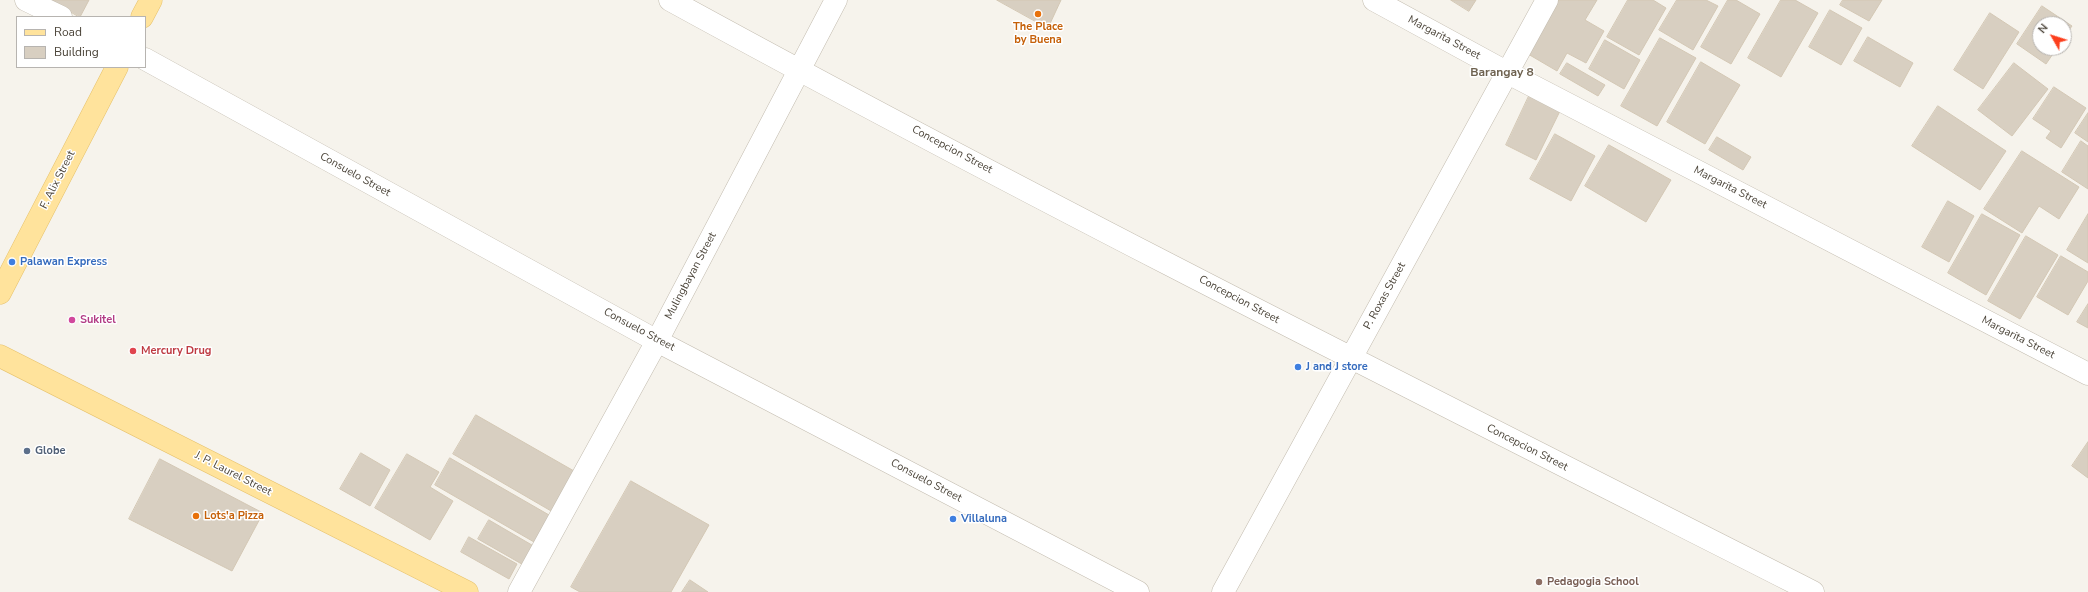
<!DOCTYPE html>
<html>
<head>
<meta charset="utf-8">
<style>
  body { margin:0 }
  #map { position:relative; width:2088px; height:592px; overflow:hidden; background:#f6f3ec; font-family:"Nunito Sans",sans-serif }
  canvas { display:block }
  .legend { position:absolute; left:16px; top:16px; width:130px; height:52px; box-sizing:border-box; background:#fff; border:1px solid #b7b4b0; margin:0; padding:5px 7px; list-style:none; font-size:12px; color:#4b4439 }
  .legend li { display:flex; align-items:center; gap:8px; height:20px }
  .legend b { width:20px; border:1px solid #b7b4b0 }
  .north { position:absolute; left:2032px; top:16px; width:40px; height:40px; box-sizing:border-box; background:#fff; border:1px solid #b7b4b0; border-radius:50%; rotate:309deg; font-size:11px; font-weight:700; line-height:16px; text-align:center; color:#4b4439 }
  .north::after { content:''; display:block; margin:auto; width:14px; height:18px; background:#fc3f1d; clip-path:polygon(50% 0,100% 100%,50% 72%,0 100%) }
</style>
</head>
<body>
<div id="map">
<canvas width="2088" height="592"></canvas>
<ul class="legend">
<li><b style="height:5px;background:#ffe39c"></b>Road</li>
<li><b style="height:11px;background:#d8cfc1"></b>Building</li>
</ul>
<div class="north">N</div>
</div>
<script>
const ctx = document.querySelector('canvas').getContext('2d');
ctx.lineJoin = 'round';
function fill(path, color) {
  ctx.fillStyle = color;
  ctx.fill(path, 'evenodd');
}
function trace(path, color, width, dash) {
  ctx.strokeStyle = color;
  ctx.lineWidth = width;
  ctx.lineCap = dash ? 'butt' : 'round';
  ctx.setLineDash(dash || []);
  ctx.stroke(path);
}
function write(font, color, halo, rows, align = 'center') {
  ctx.font = font + ' "Nunito Sans",sans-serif';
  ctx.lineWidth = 3;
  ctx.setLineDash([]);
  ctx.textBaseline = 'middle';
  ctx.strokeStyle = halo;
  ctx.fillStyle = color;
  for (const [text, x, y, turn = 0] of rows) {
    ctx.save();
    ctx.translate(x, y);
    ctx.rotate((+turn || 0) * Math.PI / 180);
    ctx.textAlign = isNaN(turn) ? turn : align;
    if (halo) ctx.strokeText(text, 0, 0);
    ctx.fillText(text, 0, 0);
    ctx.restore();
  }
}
const building = new Path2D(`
  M50,0H89L80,17Z
  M997,0H1061L1048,28Z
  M1451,0H1476L1469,11Z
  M1559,0H1597L1585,20L1604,31L1586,63L1567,53L1557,71L1528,54Z
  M1628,0H1653L1666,8L1639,55L1607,37Z
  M1677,0H1706L1718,6L1693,50L1659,30Z
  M1728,0H1736L1760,14L1731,64L1701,47Z
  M1781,0H1795L1818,13L1781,77L1748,58Z
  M1843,0H1882L1869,21L1840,5Z
  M2042,6L2072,26L2064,37V24H2040V48H2057L2046,64L2017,44Z
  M1830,10L1862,28L1841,65L1809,47Z
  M1990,13L2019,32L1983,89L1954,70Z
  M1868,37L1913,63L1900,87L1854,61Z
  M1660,38L1696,58L1657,126L1621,106Z
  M1605,40L1640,60L1624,89L1589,69Z
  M1701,62L1740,85L1705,144L1667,122Z
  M1567,63L1605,85L1598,96L1560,74Z
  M2014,63L2048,89L2012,136L1978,110Z
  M2054,87L2086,108L2061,148L2046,138L2051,131L2033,119Z
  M1529,96L1560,111L1536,160L1506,145Z
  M1938,106L2006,151L1980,190L1912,146Z
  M2088,113V142L2075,133Z
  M1555,134L1595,156L1571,201L1530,179Z
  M1717,137L1751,157L1743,170L1709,150Z
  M2081,141L2088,146V189L2062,172Z
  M1609,145L1671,180L1646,222L1585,186Z
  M2022,151L2079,187L2059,219L2039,206L2022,233L1984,209Z
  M1948,201L1974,216L1949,262L1922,247Z
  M1982,214L2020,235L1986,295L1948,273Z
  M2088,214V263L2067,250Z
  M2026,236L2058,255L2020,319L1988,301Z
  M2061,256L2088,272V281L2068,315L2037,297Z
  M2088,304V328L2077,322Z
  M476,415L581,475L558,515L453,454Z
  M2088,442V478L2072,466Z
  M361,453L390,470L370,506L340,489Z
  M407,454L439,472L430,487L453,501L430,540L375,508Z
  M450,458L556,519L541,546L435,485Z
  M160,459L263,513L232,571L129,519Z
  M631,481L709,525L671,592H580L571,587Z
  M489,520L537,548L527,567L478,539Z
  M469,537L517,564L509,579L461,552Z
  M690,580L708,592H682Z`);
const minor = new Path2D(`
  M26,0L61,17
  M670,0C1046,206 1430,398 1813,592
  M1374,0L1508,73L2088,374
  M145,59L657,341L1138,592
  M519,592L657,341L836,0
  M1223,592L1547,0`);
const major = new Path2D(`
  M142,17L151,0
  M0,293L117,67
  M0,356L467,592`);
const markers = [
  [1038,14,4,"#e8710a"],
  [12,262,4,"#3f7fe0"],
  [72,320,4,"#d1479c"],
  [133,351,4,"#e0444e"],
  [1298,367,4,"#3f7fe0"],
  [27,451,4,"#5c6f8a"],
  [196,516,4,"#e8710a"],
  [953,519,4,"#3f7fe0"],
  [1539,582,4,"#8d6e63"]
];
const foodNames = [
  ["The Place",1038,27],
  ["by Buena",1038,40],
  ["Lots'a Pizza",204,516,"left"]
];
const streetNames = [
  ["Margarita Street",1444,38,28],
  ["Concepcion Street",952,150,28],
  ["Consuelo Street",355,175,29],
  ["F. Alix Street",58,180,-63],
  ["Margarita Street",1730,188,27],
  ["Mulingbayan Street",691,276,-62],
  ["P. Roxas Street",1385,296,-61],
  ["Concepcion Street",1239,300,28],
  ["Consuelo Street",639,330,28],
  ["Margarita Street",2018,338,27],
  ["Concepcion Street",1527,448,27],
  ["J. P. Laurel Street",233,474,27],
  ["Consuelo Street",926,481,28]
];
const shopNames = [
  ["Palawan Express",20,262],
  ["J and J store",1306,367],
  ["Villaluna",961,519]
];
const hotelNames = [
  ["Sukitel",80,320]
];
const healthNames = [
  ["Mercury Drug",141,351]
];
const serviceNames = [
  ["Globe",35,451]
];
const educationNames = [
  ["Pedagogia School",1547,582]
];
const neighbourhoodNames = [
  ["Barangay 8",1502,73]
];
fill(building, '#d8cfc1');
trace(building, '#d3c7b4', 1);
trace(minor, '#c2bbae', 23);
trace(major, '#e6c16a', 23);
trace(minor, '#fff', 22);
trace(major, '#ffe39c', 22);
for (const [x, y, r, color] of markers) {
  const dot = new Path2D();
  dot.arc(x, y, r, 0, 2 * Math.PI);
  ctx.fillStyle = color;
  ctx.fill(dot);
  trace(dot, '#fff', 1.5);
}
write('bold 11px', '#c56008', '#fff', foodNames);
write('11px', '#4b4439', '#fff', streetNames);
write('bold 11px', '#366cbe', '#fff', shopNames, 'left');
write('bold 11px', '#b23c85', '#fff', hotelNames, 'left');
write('bold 11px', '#be3a42', '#fff', healthNames, 'left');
write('bold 11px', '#4e5e75', '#fff', serviceNames, 'left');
write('bold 11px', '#785e54', '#fff', educationNames, 'left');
write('bold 12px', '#6e6250', '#fff', neighbourhoodNames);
</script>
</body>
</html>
